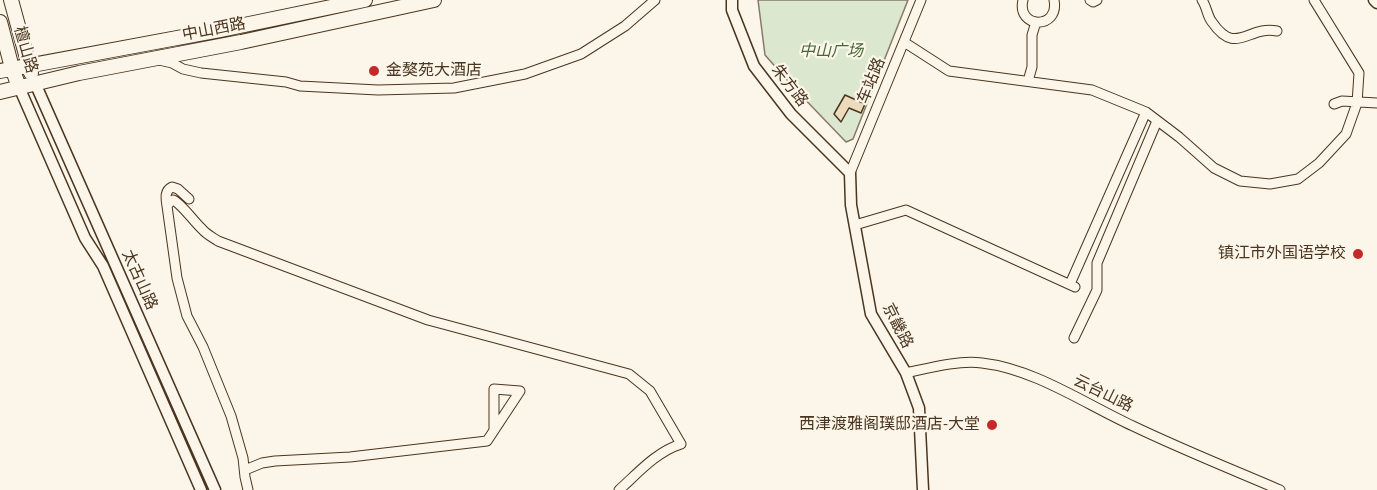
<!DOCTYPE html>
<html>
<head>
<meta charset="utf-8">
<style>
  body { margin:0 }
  canvas { display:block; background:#fbf6e9 }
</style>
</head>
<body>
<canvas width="1377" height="490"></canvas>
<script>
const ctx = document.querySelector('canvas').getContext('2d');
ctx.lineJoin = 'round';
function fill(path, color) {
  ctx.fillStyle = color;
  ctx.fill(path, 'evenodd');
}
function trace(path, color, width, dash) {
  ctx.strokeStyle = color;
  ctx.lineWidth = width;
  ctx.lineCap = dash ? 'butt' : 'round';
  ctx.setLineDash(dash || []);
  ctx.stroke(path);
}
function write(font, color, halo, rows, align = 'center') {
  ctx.font = font + ' "Source Serif 4","Noto Sans SC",serif';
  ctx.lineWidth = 4.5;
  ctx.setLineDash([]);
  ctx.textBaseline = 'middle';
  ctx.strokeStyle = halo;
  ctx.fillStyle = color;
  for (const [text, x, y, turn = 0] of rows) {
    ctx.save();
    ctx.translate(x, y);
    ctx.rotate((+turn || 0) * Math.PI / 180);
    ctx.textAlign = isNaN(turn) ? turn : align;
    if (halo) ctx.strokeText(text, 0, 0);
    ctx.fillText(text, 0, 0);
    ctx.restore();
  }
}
const green = new Path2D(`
  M758,0H908L853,139L846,142L795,89L765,55Z`);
const building = new Path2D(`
  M845,95L865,104L861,113L849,108L841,122L834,114Z`);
const minor = new Path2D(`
  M1023,0C1016,29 1060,30 1054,0
  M1090,0L1093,2L1097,0
  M1202,0C1207,7 1207,16 1212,22C1236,57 1248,25 1277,31
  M904,42L949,71L1092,90L1146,112L1179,137L1214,168L1240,181L1270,184L1298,179L1319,163L1346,134L1357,103L1359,73L1314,0
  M159,60L172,63L183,69L201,73L286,82L300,86L378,90L454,88L525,74L581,54L625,26L655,0
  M1028,81L1032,67V35L1036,22
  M1334,104L1342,101L1377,103
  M850,173L921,0
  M167,206C166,199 164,191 172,187L178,189L189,199
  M855,225L906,210L1075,287
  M1070,284L1146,112
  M1074,338L1097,290V263L1157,121
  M906,373C929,368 958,360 982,363C1035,369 1085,404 1133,426C1181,449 1231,469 1280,490
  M245,470L262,463L275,461L350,457L487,441L520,391L494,389V430
  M248,490L245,477L243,458L231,416L203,347L187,316L177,278L167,206L170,202L173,200C181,203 194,222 202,229C206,234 212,237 218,241L428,320L629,374L650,391L681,444C656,452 638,473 619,490`);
const tertiary = new Path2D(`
  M732,0V10L754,66L791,114L850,173L851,205L871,314L906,373L919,408L923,490
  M1374,0L1377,3
  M35,83L215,490
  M19,87L85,238L103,266L201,490`);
const primary = new Path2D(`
  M11,0L31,73
  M0,22L12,68L19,87
  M0,71L220,30L365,0
  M0,92L79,73L241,42L434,0`);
const markers = [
  [374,71,6,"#c62828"],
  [1358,254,6,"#c62828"],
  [992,425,6,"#c62828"]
];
const streetNames = [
  ["中山西路",214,30,-11],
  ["檀山路",25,50,74],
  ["车站路",872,81,-68],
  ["朱方路",789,86,52],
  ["太古山路",139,280,66],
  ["京畿路",897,326,63],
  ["云台山路",1103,394,26]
];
const parkNames = [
  ["中山广场",831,52]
];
const poiNames = [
  ["金獒苑大酒店",386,71,"left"],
  ["镇江市外国语学校",1346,254],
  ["西津渡雅阁璞邸酒店-大堂",980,425]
];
fill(green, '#dce7d0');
trace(green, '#887966', 1.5);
fill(building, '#ecdcbc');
trace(building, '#4a3520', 1.5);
trace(minor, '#4a3520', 11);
trace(tertiary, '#4a3520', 13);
trace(primary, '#4a3520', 16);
trace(minor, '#fbf6e9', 9);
trace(tertiary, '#fbf6e9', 10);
trace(primary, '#fbf6e9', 14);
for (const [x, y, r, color] of markers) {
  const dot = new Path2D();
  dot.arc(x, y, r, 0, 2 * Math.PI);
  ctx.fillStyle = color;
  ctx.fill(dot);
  trace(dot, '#fbf6e9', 2);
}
write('16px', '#4a3520', '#fbf6e9', streetNames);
write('italic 16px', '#436837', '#fbf6e9', parkNames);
write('16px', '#4a3520', '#fbf6e9', poiNames, 'right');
</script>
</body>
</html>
